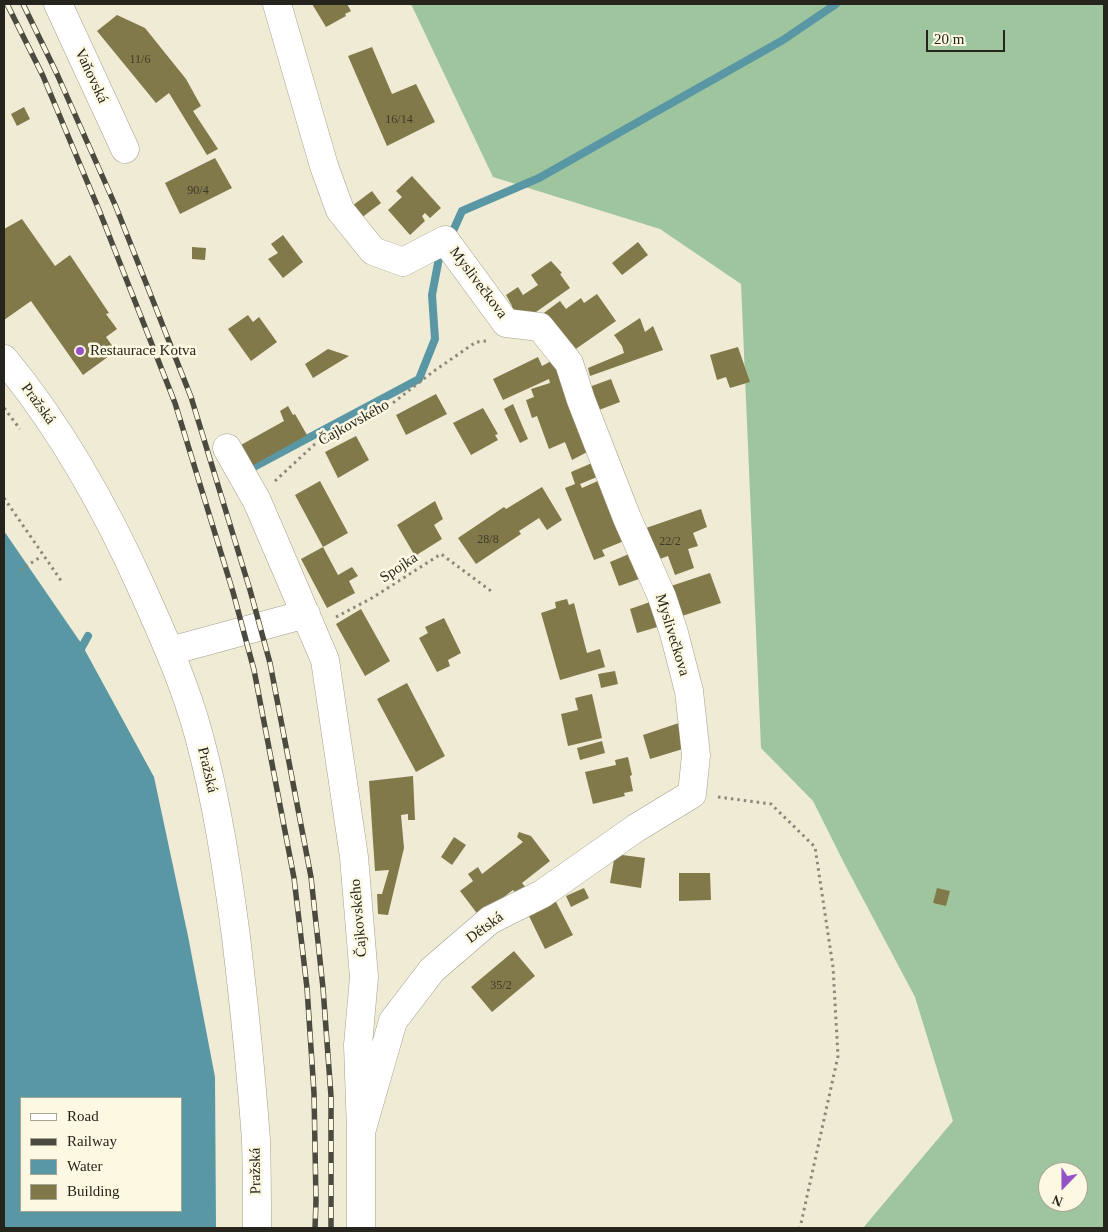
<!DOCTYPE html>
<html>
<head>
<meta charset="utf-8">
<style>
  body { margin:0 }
  #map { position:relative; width:1108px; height:1232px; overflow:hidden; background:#efebd5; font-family:"Times New Roman",serif }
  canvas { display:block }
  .frame { position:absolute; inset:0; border:5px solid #26251d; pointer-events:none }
  .legend { position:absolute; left:20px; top:1097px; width:162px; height:115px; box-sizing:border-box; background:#fcf8e2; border:1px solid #a6a493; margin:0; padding:6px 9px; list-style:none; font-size:15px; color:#26251d }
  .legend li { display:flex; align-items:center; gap:10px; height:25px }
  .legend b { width:25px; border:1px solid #a6a493 }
  .north { position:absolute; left:1038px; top:1162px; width:50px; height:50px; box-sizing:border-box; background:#fcf8e2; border:1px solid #a6a493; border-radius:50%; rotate:202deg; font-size:14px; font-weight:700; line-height:20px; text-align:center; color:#26251d }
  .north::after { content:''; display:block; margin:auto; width:18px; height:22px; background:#9552c6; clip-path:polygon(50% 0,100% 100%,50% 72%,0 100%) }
  .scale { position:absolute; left:926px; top:30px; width:79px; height:22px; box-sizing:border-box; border:2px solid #26251d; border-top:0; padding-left:6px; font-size:15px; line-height:18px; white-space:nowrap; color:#26251d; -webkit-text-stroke:4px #fcf8e2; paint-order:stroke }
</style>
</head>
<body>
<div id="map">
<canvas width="1108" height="1232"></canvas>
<div class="frame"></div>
<ul class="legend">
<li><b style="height:6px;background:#fff"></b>Road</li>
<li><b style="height:6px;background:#4b4a3f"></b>Railway</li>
<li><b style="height:14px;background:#5a97a5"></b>Water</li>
<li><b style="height:14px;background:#82794a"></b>Building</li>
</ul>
<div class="north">N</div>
<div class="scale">20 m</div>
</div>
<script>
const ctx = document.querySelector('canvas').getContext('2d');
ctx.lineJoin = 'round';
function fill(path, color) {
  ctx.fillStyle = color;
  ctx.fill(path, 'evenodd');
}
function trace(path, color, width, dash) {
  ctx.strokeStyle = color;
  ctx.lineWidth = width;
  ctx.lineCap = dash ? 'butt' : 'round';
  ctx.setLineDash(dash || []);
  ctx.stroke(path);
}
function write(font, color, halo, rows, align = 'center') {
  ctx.font = font + ' "Times New Roman",serif';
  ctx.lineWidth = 5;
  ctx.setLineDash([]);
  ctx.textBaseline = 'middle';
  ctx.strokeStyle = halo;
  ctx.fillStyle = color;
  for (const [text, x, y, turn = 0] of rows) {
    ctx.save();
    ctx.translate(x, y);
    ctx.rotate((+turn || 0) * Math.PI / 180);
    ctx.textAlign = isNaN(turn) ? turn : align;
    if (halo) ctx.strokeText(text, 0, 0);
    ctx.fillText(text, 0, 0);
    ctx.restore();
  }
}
const forest = new Path2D(`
  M411,4H1104V1228H863L953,1121L915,997L844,863L813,801L761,748L741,284L660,229L493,177ZM1048,1172H1078V1202H1048Z`);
const water = new Path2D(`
  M4,531L81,643L154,777L188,936L215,1077L216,1228H4ZM21,1098H181V1211H21Z`);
const stream = new Path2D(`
  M453,231L462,211L539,178L783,40L836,4
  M252,468L419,379L435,339L432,295L439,258
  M78,654L88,636`);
const building = new Path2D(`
  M312,4H347L351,11L345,14L346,16L326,27Z
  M117,15L145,28L186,79L201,106L193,111L218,149L207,155L169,93L156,103L97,31Z
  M372,47L392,94L416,84L435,122L387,146L348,56Z
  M24,107L30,119L17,126L11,114Z
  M215,158L232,188L180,214L165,183Z
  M412,176L441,208L430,218L425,213L422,216L425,221L410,235L388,210L402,197L396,191Z
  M372,191L381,203L361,218L352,206Z
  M22,219L55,266L70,255L109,313L106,314L117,329L106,337L116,351L83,375L31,301L4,320V229Z
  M283,235L303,262L283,278L268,259L278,253L271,244Z
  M638,242L648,255L622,275L612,263Z
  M192,247L206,248L205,260L192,259Z
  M551,261L562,273L560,274L570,288L519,324L508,309L512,306L506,295L518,287L523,295L538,285L531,275Z
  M597,294L616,321L570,353L541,315L560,301L566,309L581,298L584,303Z
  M248,315L253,322L259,317L277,342L251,361L228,329Z
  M640,318L645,332L653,326L663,350L590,376L588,368L624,353L622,346L614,335Z
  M738,347L750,382L730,388L726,377L717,380L710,355Z
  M328,349L349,356L313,378L305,364Z
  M538,357L542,366L555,359L593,449L572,460L565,442L549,449L537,416L532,418L526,400L534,397L531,389L550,383L549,379L503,400L493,379Z
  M611,379L620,402L599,410L589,387Z
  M436,394L447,414L406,435L396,415Z
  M513,404L528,439L520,443L504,409Z
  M288,406L293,415L295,414L307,435L250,467L239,446L284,421L280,411Z
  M483,408L498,434L495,435L498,440L471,455L453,423Z
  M356,436L369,460L338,478L325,452Z
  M592,463L597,477L580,484L582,488L600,480L624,541L602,550L605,556L594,560L565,488L575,484L571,472Z
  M320,481L348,533L323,547L295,495Z
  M542,487L562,520L547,530L539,518L519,531L521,534L476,564L458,538L504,507L506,509Z
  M435,501L443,519L434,525L442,539L415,556L397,525Z
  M701,509L707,527L693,533L698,546L688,549L694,568L675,575L668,556L657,560L646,528Z
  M323,547L338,575L352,567L358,576L349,581L355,593L327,608L301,559Z
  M629,554L639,579L619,586L610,562Z
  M710,573L721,603L682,616L671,586Z
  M567,599L569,605L574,603L587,653L600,649L605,667L560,680L541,613L556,608L555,602Z
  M653,601L661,626L637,633L630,609Z
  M361,609L390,661L365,676L336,624Z
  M444,618L461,653L448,660L450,666L437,672L419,638L428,633L425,627Z
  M615,671L618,684L601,688L598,674Z
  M407,683L445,756L416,772L377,699Z
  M592,694L602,738L568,746L561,714L578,710L575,698Z
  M679,723L686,748L650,759L643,735Z
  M602,741L605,753L580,760L577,748Z
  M628,757L632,775L630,776L633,791L624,793L625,796L593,804L585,772L616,765L615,760Z
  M413,776L415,820H408V814L401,815L404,848L388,915L378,914L377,894H382L389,870L375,871L369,781Z
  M519,832L531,836L550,861L522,883L527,889L518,896L513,890L479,916L460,891L473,881L468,874L478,867L482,874L523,842L517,837Z
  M454,837L466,845L452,865L441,857Z
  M615,854L645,858L641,888L610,883Z
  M679,873H710L711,900L679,901Z
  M584,888L589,898L571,907L566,896Z
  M937,888L950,891L946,906L933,903Z
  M554,898L573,935L545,949L527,912Z
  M514,951L535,976L492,1012L471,987Z`);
const path = new Path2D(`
  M4,408L20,429
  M275,481L315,444L380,413L434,371L476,342L487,341
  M4,498L62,582
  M20,570L42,556
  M336,617L372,598L441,554L491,591
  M718,797L771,804L815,847L833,967L838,1056L800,1228`);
const minor = new Path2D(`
  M58,4L125,149
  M277,4L324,166L340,210L373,251L403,262L445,240L506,323L540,327L569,363L581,400L627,518L662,597L674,633L689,691L696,755L692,794L636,828L542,894L490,920L432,970L393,1021L361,1132
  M227,448L257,501L325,660L354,857L364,977L358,1045L361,1132V1228
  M170,651L306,614`);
const major = new Path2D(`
  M4,359C63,430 107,510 144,593C165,640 186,687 199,736C217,802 227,869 236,937C244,1004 251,1072 256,1140C257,1169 257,1199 257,1228`);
const rail = new Path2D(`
  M7,4L43,76L99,210L175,403L233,592L254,670L294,878L307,988L314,1093L316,1201L315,1228
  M23,4L57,74L116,207L191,397L250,590L270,663L311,877L323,988L331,1096V1228`);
const markers = [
  [80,351,5,"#9552c6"]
];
const numberNames = [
  ["11/6",140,60],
  ["16/14",399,120],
  ["90/4",198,191],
  ["28/8",488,540],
  ["22/2",670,542],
  ["35/2",501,986]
];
const streetNames = [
  ["Vaňovská",91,76,65],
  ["Myslivečkova",478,283,53],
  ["Pražská",38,404,54],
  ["Čajkovského",354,423,-29],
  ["Spojka",399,568,-33],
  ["Myslivečkova",672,635,73],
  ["Pražská",207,770,77],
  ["Čajkovského",359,918,-95],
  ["Dětská",485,928,-36],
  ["Pražská",256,1171,-91]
];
const poiNames = [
  ["Restaurace Kotva",90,351]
];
fill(forest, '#9fc59f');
fill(water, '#5a97a5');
trace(stream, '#5a97a5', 8);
fill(building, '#82794a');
trace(minor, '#a3a08b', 29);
trace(major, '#a3a08b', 29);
trace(path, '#8b8879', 3, [2.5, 4]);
trace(minor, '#fff', 28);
trace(major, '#fff', 28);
trace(rail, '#4b4a3f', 5.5);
trace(rail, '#fcf8e2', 4, [11]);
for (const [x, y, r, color] of markers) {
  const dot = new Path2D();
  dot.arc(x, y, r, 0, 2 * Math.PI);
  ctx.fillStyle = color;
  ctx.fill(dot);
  trace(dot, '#fcf8e2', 2);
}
write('12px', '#3d3a28', null, numberNames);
write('15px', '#26251d', '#fcf8e2', streetNames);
write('15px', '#26251d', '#fcf8e2', poiNames, 'left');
</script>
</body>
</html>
